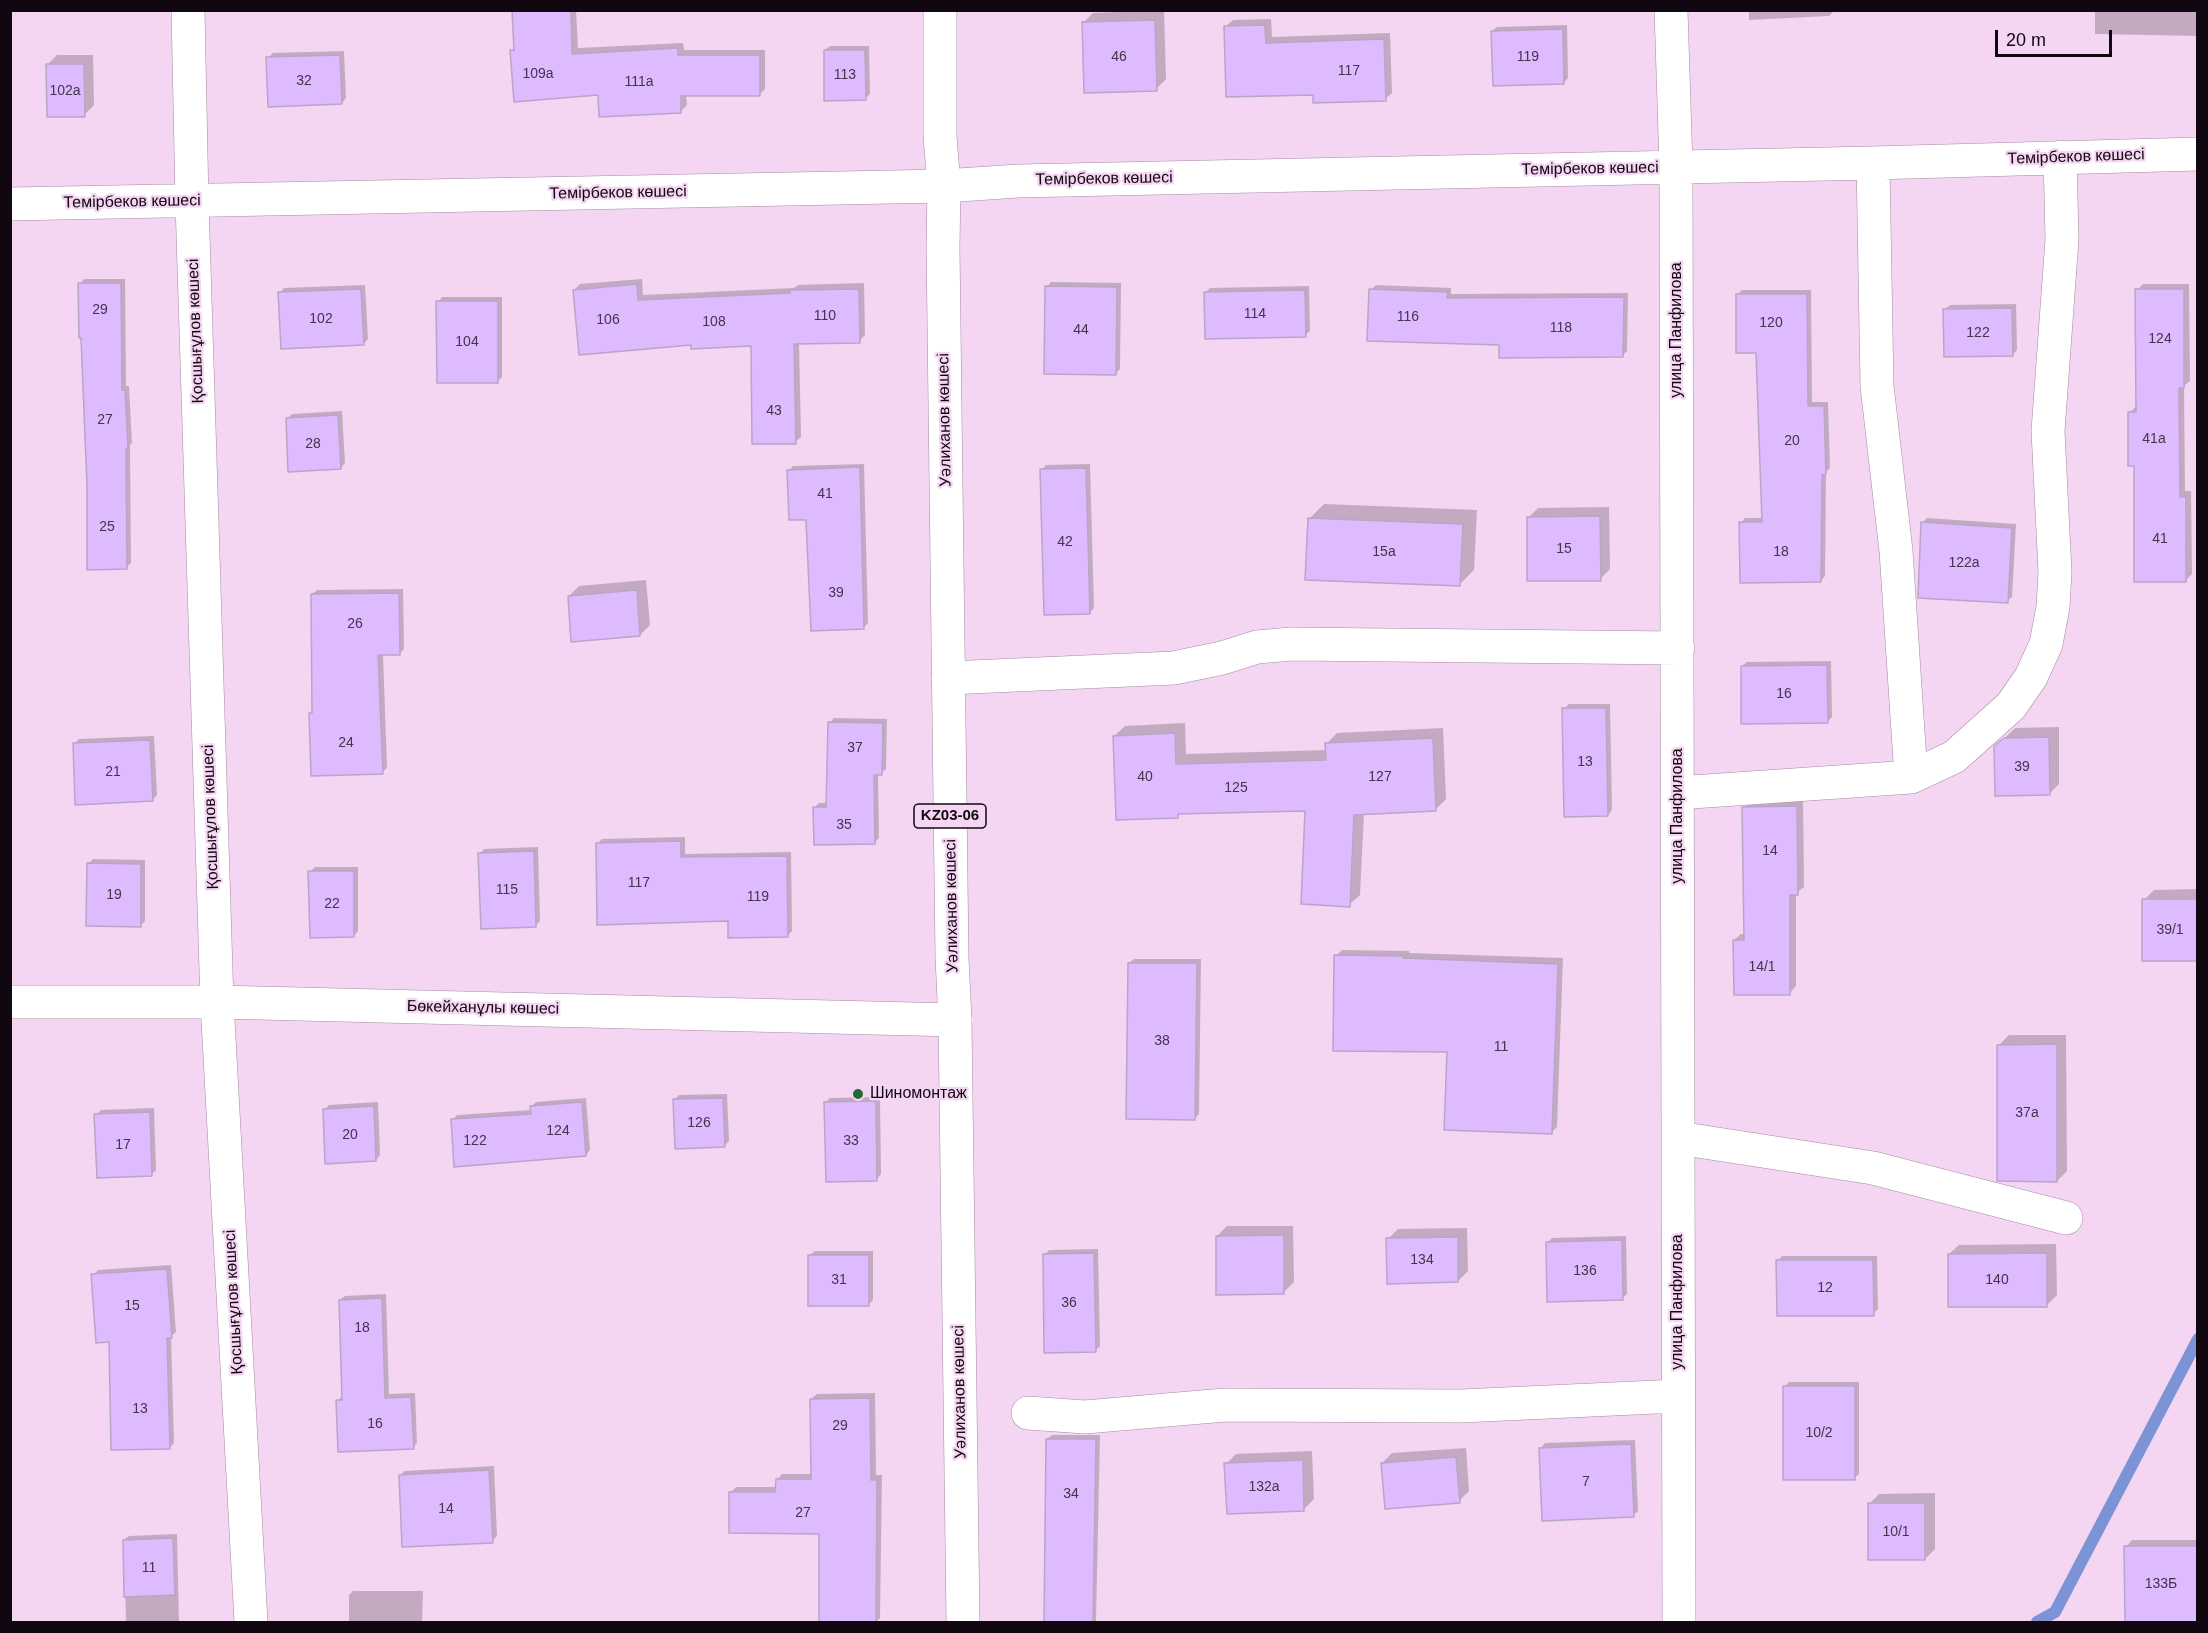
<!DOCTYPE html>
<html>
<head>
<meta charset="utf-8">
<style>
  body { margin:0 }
  #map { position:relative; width:2208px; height:1633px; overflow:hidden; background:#f4d5f2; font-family:Helvetica,sans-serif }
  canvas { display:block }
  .frame { position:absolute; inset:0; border:12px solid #110711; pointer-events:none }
  .scale { position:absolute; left:1995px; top:30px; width:117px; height:27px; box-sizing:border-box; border:3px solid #110711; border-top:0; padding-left:8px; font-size:18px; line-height:21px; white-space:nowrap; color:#110711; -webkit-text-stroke:4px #f4d5f2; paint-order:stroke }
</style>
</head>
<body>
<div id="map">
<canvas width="2208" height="1633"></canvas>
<div class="frame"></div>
<div class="scale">20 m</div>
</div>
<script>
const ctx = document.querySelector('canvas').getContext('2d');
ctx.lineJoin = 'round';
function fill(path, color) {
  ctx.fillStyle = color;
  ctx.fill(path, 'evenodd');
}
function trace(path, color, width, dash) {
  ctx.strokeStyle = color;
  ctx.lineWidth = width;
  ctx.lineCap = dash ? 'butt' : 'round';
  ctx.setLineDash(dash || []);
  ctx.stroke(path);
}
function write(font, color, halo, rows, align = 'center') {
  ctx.font = font + ' Helvetica,sans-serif';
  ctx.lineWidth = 4.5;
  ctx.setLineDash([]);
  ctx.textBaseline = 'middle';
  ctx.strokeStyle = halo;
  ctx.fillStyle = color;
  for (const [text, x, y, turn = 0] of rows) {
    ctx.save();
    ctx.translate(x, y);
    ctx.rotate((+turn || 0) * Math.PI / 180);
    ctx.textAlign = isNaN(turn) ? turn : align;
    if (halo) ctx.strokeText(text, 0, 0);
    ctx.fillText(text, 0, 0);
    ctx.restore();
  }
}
const shadow = new Path2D(`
  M514,10H576L578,48L683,43L684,50H765V89L759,95H686L687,105L681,111L599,93L511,51L515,47Z
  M1164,10L1166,79L1156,89L1083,23L1093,13Z
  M1749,10H1834V11L1829,16L1749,20Z
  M2095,10H2198V36L2095,34Z
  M1271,19L1272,37L1390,33L1392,93L1385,99L1314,93L1226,26L1233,20Z
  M1567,25L1568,78L1564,82L1492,31L1497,27Z
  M830,46H869L870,94L865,99L825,50Z
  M344,51L346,98L342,103L268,58L273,53Z
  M57,55H93L94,105L84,115L47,65Z
  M84,279H125L126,386H129L132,443L130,445L131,563L126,567L88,485L80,284Z
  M642,279L643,295L794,288L798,285L864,283L865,335L859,341L799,342L801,437L795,442L753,345L692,344L574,290L580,284Z
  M1051,282L1121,283L1120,369L1116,373L1047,287Z
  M2143,284H2189L2190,381L2184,386L2185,491H2191L2192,574L2186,580L2135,465L2130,412L2137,406V290Z
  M365,285L368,339L363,344L280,293L284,288Z
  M1376,285L1451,288V294L1628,293L1627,351L1622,356L1500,344L1371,290Z
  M1309,286L1310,331L1305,335L1205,293L1210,288Z
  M1742,290H1811L1812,402H1828L1830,468L1826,472L1825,576L1821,581L1741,523L1745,518H1763L1758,352L1737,295Z
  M442,297H502V377L498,381L438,302Z
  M2016,304L2017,350L2012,355L1945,309L1950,305Z
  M342,411L345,463L341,468L287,419L292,414Z
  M864,464L868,623L864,627L807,518L789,471L793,466Z
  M1090,464L1094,608L1089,613L1042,470L1046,465Z
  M1324,504L1477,510L1474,570L1459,585L1309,519Z
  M1609,507L1610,569L1600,579L1528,518L1538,508Z
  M1927,518L2016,524L2012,597L2007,601L1922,523Z
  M646,580L650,625L640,635L569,596L579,586Z
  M403,589L404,649L399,654H383L387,768L382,772L310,713L313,710L312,594L317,590Z
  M10,636L11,708H10Z
  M1831,661L1832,717L1827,722L1742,666L1747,662Z
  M1569,704H1610L1612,810L1608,815L1564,709Z
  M834,718L887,719L886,769L881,773H878L879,838L874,843L815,807L819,803H828L829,723Z
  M1185,723L1186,754L1327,750V743L1337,733L1443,728L1446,799L1435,810L1364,813L1360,895L1349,905L1307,809L1181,813L1178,816L1114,736L1125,726Z
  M2059,727V784L2049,794L1996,747L2015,728Z
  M154,736L157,795L152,800L74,744L79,739Z
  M1803,800L1804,887L1796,893V986L1790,993L1734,940L1741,934H1745L1744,808L1750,801Z
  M685,837V854L791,852L792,931L787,936L729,920L597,844L602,839Z
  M538,847L540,921L535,926L480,854L484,849Z
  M93,859L145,860V921L141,925L88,864Z
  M315,867H358V931L354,936L310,872Z
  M2198,889V960L2144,900L2154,890Z
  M1342,950L1409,951V953L1563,958L1557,1127L1551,1133L1448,1051L1336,956Z
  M1134,959H1201L1199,1114L1195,1118L1129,963Z
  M2009,1035H2066L2067,1171L2057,1181L1999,1045Z
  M727,1094L729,1141L724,1146L674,1100L679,1095Z
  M880,1097L881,1174L877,1179L826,1102L830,1098Z
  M586,1098L590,1150L586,1155L453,1120L457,1115L532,1110V1106L536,1102Z
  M378,1102L380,1155L376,1160L324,1110L329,1105Z
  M154,1108L156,1170L152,1174L96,1115L101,1110Z
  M1227,1226H1293L1294,1282L1284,1292L1217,1236Z
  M1467,1228L1468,1271L1458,1281L1388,1239L1398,1229Z
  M1626,1236L1627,1294L1623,1298L1548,1242L1552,1238Z
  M2056,1244L2057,1295L2047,1305L1949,1254L1959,1245Z
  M1098,1249L1100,1346L1095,1351L1045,1255L1049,1250Z
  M815,1251H873V1300L868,1305L810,1255Z
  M1782,1256H1877L1878,1309L1873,1314L1778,1261Z
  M171,1265L176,1332L171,1336L174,1443L169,1448L110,1341L93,1275L98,1270Z
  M386,1294L389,1394L415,1393L417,1443L413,1447L338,1401L342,1396L340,1300L345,1296Z
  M1789,1382H1859V1474L1854,1478L1784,1387Z
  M875,1393L876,1475H882L880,1618L876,1622H821V1532L730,1493L736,1487H777V1480L782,1474H813L811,1399L817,1394Z
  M1052,1435H1100L1096,1622H1045L1047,1439Z
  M1635,1440L1638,1511L1633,1515L1541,1448L1545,1443Z
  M1466,1448L1469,1491L1459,1501L1382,1463L1392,1453Z
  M1312,1451L1314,1499L1304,1509L1226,1464L1236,1454Z
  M494,1466L497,1536L492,1541L400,1475L405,1471Z
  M1935,1493V1549L1925,1559L1869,1504L1879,1494Z
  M177,1534L179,1622H126L124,1540L129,1536Z
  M2132,1540H2198V1622L2126,1547Z
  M353,1591H423L422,1622H349V1595Z`);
const stream = new Path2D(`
  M2037,1622L2055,1612L2198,1339`);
const building = new Path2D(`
  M512,10H571L572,54L678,48V55H760V96H681V113L599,117L598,95L514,102L510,50H514Z
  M1155,20L1157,91L1084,93L1082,22Z
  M1265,25L1266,43L1384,39L1386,101L1313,103V95L1226,97L1224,26Z
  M1563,29L1564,84L1493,86L1491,31Z
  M824,50H865L866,100L824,101Z
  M340,55L342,104L268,107L266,57Z
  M46,64H84L85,117H47Z
  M78,283H121L122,390H125L128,449H126L127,569L87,570V485L81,338H79Z
  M637,284L638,300L790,293V290L859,289L860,343L794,344L796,444H752L751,346L691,349V345L579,355L573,290Z
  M1045,286L1117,287L1116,375L1044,374Z
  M361,289L364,345L281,349L278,292Z
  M1369,289L1448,292L1447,298L1624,297L1623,357L1499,358V345L1367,341Z
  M2135,289H2184V388H2179L2180,497H2186V582H2134V466H2128V412H2136Z
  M1305,290L1306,337L1205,339L1204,292Z
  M1736,294H1807L1808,406H1824L1826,474L1822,475L1821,582L1740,583L1739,522H1762L1756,353H1736Z
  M436,301H498V383H437Z
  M2012,308L2013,356L1944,357L1943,309Z
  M338,415L341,469L288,472L286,418Z
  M860,467L864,629L811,631L806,520H789L787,470Z
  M1086,468L1090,614L1044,615L1040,469Z
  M1600,516L1601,581H1527V517Z
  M1308,518L1463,524L1460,586L1305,580Z
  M1921,522L2012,528L2008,603L1918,598Z
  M637,590L640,636L571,642L568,596Z
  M399,593L400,655H378L383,774L311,776L309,713H312L311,594Z
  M1827,665L1828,723L1741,724V666Z
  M1562,708H1606L1608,816L1564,817Z
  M828,722L883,723L882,775H874L875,844L814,845L813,807H826Z
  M1175,733L1176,764L1326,760L1325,743L1433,738L1436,811L1354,815L1350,907L1301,904L1305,811L1178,814V818L1116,820L1113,736Z
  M2049,737L2050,795L1995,796L1994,746L2004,738Z
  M150,740L153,801L75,805L73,743Z
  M1797,806L1798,895H1790V995H1734L1733,940H1744L1742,807Z
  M681,841V857L787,856L788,937L728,938V921L597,925L596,843Z
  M534,851L536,927L481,929L478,853Z
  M87,863L141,864V927L86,926Z
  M308,871H354V937L310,938Z
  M2142,899H2198V961H2142Z
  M1334,955L1403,956V958L1558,964L1552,1134L1444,1130L1447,1052L1333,1051Z
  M1128,963H1197L1195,1120L1126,1119Z
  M2057,1044V1182L1997,1181V1045Z
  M723,1098L725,1147L675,1149L673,1099Z
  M876,1101L877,1181L826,1182L824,1102Z
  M582,1102L586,1156L454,1167L451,1119L531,1114L530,1106Z
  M374,1106L376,1161L325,1164L323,1109Z
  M150,1112L152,1176L97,1178L94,1114Z
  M1284,1235V1294L1216,1295V1236Z
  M1458,1237V1282L1387,1284L1386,1238Z
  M1622,1240L1623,1300L1547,1302L1546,1242Z
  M1094,1253L1096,1352L1044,1353L1043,1254Z
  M2047,1253V1307H1948V1254Z
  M808,1255H869V1306H808Z
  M1776,1260H1873L1874,1316H1777Z
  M167,1269L172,1338H167L170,1449L111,1450L109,1342L96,1343L91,1274Z
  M382,1298L385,1398L411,1397L414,1449L338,1452L336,1400H342L339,1300Z
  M1783,1386H1855V1480H1783Z
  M870,1398L871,1480H877L876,1623H819V1534L729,1533V1492H775L776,1479H811L810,1399Z
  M1046,1439H1096L1093,1623H1044Z
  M1631,1444L1634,1517L1542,1521L1539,1448Z
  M1456,1457L1460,1503L1385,1509L1381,1463Z
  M1303,1460L1304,1511L1227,1514L1224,1463Z
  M489,1470L493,1543L402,1547L399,1475Z
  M1868,1503H1925V1560H1868Z
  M173,1538L175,1595L124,1597L123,1540Z
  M2124,1546H2198V1623H2125Z`);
const minor = new Path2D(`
  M188,10L192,202L217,1002L251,1622
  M1671,10L1676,167L1679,1622
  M1873,163L1877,386L1896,551L1911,777L1954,757L2011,706L2031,677L2046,644L2053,607L2055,572L2048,431L2062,239L2060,157
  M10,204L944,186L1018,181L1873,163L2198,154
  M948,678L1174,668L1222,658L1257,647L1291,644L1678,648
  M1677,793L1911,777
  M10,1002H217L955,1020
  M1678,1138L1873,1168L2066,1218
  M1028,1413L1085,1417L1225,1405L1461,1406L1678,1396`);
const major = new Path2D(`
  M940,10V136L944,186L943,247L952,958L955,1020L963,1622`);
const markers = [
  [858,1094,6,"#256934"]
];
const numberNames = [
  ["46",1119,57],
  ["119",1528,57],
  ["117",1349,71],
  ["109а",538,74],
  ["113",845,75],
  ["32",304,81],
  ["111а",639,82],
  ["102а",65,91],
  ["29",100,310],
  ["114",1255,314],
  ["110",825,316],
  ["116",1408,317],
  ["102",321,319],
  ["106",608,320],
  ["108",714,322],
  ["120",1771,323],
  ["118",1561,328],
  ["44",1081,330],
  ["122",1978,333],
  ["124",2160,339],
  ["104",467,342],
  ["43",774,411],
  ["27",105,420],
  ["41а",2154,439],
  ["20",1792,441],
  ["28",313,444],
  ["41",825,494],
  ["25",107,527],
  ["41",2160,539],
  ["42",1065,542],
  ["15",1564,549],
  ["15а",1384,552],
  ["18",1781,552],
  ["122а",1964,563],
  ["39",836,593],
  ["26",355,624],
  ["16",1784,694],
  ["24",346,743],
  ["37",855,748],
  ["13",1585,762],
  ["39",2022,767],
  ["21",113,772],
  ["40",1145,777],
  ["127",1380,777],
  ["125",1236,788],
  ["35",844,825],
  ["14",1770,851],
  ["117",639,883],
  ["115",507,890],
  ["19",114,895],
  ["119",758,897],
  ["22",332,904],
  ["39/1",2170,930],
  ["14/1",1762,967],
  ["38",1162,1041],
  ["11",1501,1047],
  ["37а",2027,1113],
  ["126",699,1123],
  ["124",558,1131],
  ["20",350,1135],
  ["122",475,1141],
  ["33",851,1141],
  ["17",123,1145],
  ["134",1422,1260],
  ["136",1585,1271],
  ["31",839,1280],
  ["140",1997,1280],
  ["12",1825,1288],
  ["36",1069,1303],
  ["15",132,1306],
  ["18",362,1328],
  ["13",140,1409],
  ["16",375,1424],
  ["29",840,1426],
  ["10/2",1819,1433],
  ["7",1586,1482],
  ["132а",1264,1487],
  ["34",1071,1494],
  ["14",446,1509],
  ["27",803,1513],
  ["10/1",1896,1532],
  ["11",149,1568],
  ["133Б",2161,1584]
];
const shields = [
  [950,816,72]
];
const shieldNames = [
  ["KZ03-06",950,816]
];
const streetNames = [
  ["Темірбеков көшесі",2076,157,-2],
  ["Темірбеков көшесі",1590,169,-1],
  ["Темірбеков көшесі",1104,179,-1],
  ["Темірбеков көшесі",618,193,-1],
  ["Темірбеков көшесі",132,202,-1],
  ["улица Панфилова",1677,330,-90],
  ["Қосшығұлов көшесі",196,331,-92],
  ["Уәлиханов көшесі",945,420,-91],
  ["улица Панфилова",1678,816,-90],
  ["Қосшығұлов көшесі",211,817,-92],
  ["Уәлиханов көшесі",952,906,-91],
  ["Бөкейханұлы көшесі",483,1008,1],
  ["Қосшығұлов көшесі",234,1302,-93],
  ["улица Панфилова",1678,1302,-90],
  ["Уәлиханов көшесі",960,1392,-91]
];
const poiNames = [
  ["Шиномонтаж",870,1094]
];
fill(shadow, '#0003');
trace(stream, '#7c94d6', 12);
fill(building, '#debaff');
trace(building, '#b7a6c7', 1.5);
trace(minor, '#a68aa4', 34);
trace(major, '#a68aa4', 34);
trace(minor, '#fff', 33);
trace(major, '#fff', 33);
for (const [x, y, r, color] of markers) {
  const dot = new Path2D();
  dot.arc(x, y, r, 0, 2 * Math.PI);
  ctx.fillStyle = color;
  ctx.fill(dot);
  trace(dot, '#f4d5f2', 2);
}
write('14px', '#44344c', null, numberNames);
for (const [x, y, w] of shields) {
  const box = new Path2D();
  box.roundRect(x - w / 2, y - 12, w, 24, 4.5);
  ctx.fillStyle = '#f4d5f2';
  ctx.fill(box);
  trace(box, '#110711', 1.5);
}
write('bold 15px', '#110711', null, shieldNames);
write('16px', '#110711', '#f4d5f2', streetNames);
write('16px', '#110711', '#f4d5f2', poiNames, 'left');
</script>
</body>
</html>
